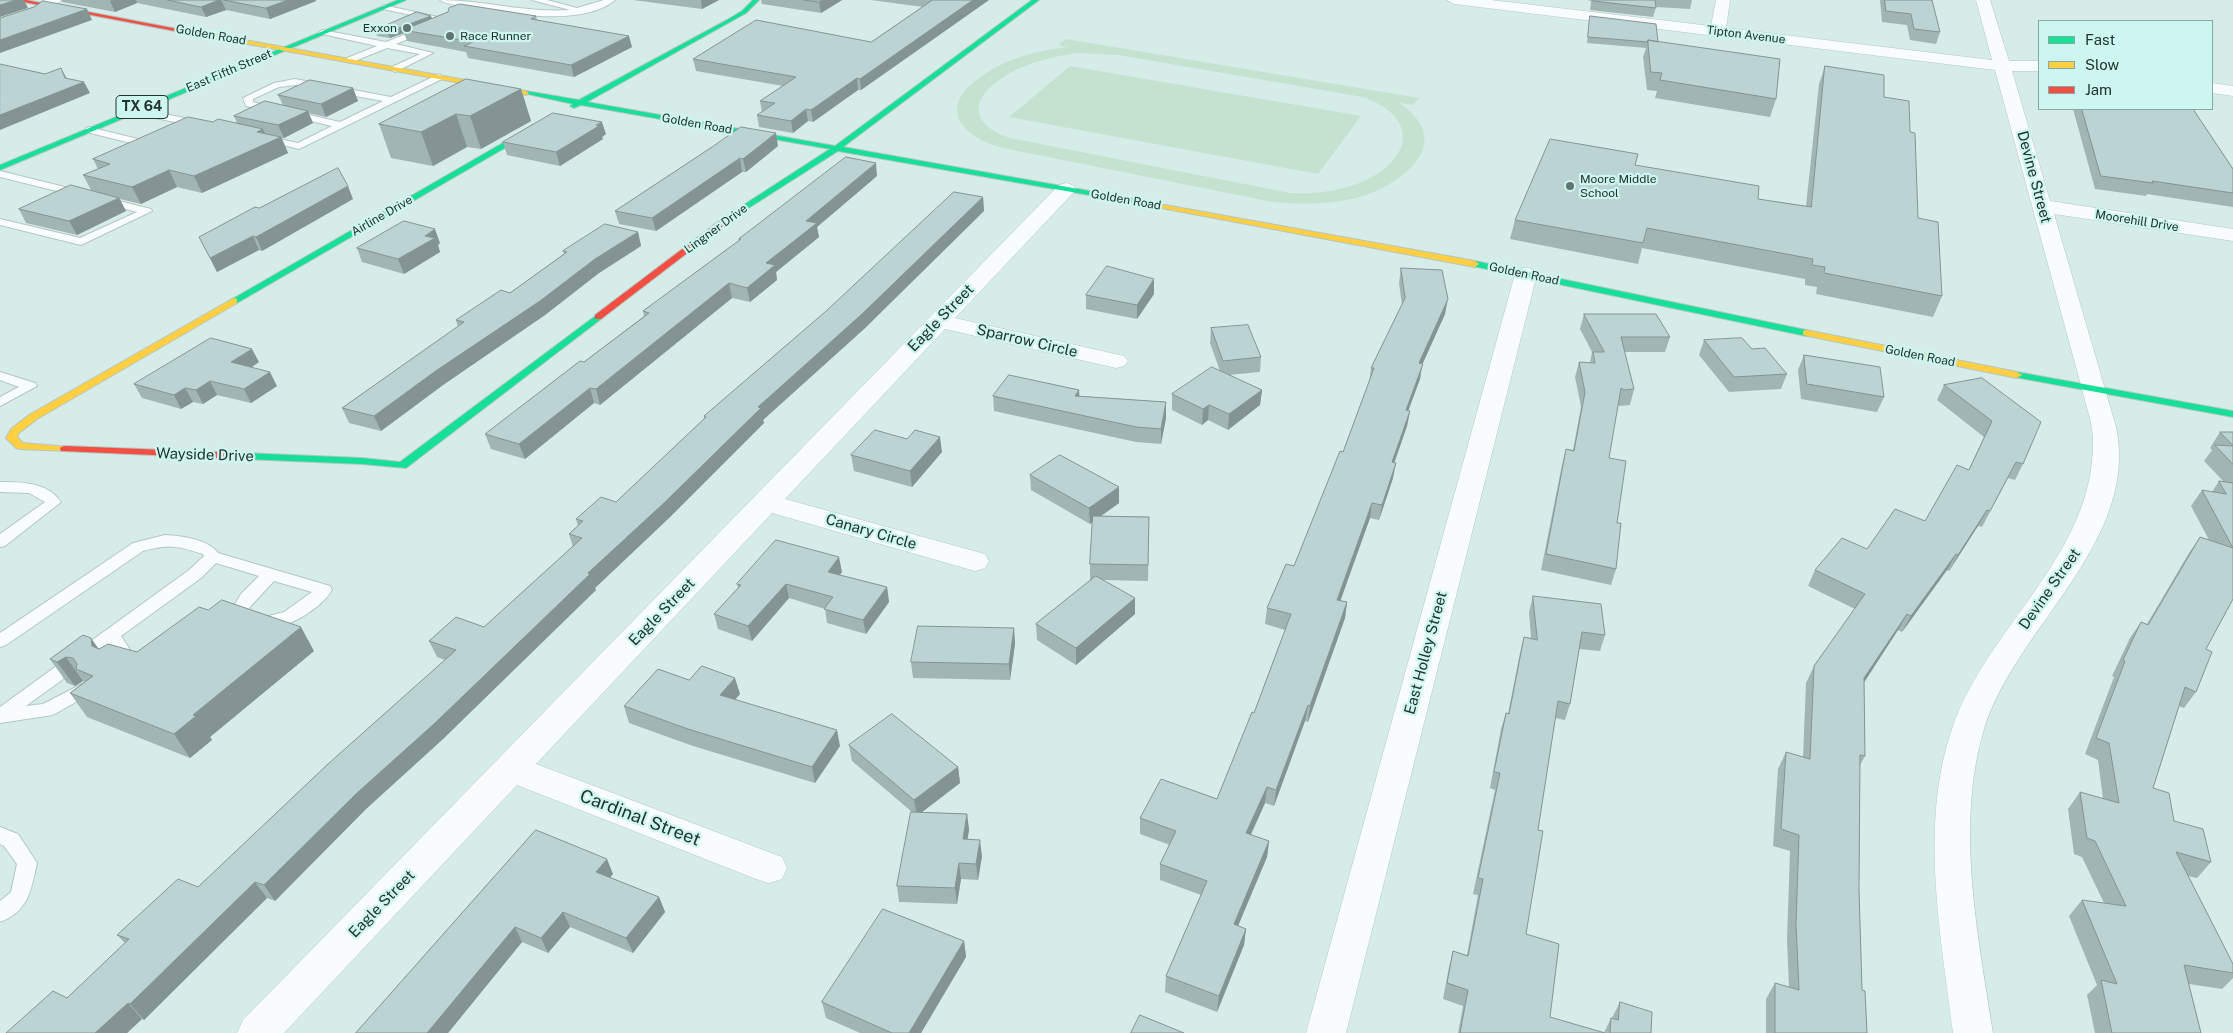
<!DOCTYPE html>
<html>
<head>
<meta charset="utf-8">
<style>
  body { margin:0 }
  #map { position:relative; width:2233px; height:1033px; overflow:hidden; background:#d6ece9; font-family:"Public Sans",sans-serif }
  canvas { display:block }
  .legend { position:absolute; left:2038px; top:20px; width:175px; height:90px; box-sizing:border-box; background:#ccf6ef; border:1px solid #88a8a3; margin:0; padding:6px 9px; list-style:none; font-size:15px; color:#223330 }
  .legend li { display:flex; align-items:center; gap:10px; height:25px }
  .legend b { width:25px; border:1px solid #88a8a3 }
</style>
</head>
<body>
<div id="map">
<canvas width="2233" height="1033"></canvas>
<ul class="legend">
<li><b style="height:6px;background:#16e098"></b>Fast</li>
<li><b style="height:6px;background:#ffcf43"></b>Slow</li>
<li><b style="height:6px;background:#f24e42"></b>Jam</li>
</ul>
</div>
<script>
const ctx = document.querySelector('canvas').getContext('2d');
ctx.lineJoin = 'round';
function fill(path, color) {
  ctx.fillStyle = color;
  ctx.fill(path, 'evenodd');
}
function trace(path, color, width, dash) {
  ctx.strokeStyle = color;
  ctx.lineWidth = width;
  ctx.lineCap = dash ? 'butt' : 'round';
  ctx.setLineDash(dash || []);
  ctx.stroke(path);
}
function write(font, color, halo, rows, align = 'center') {
  ctx.font = font + ' "Public Sans",sans-serif';
  ctx.lineWidth = 4.5;
  ctx.setLineDash([]);
  ctx.textBaseline = 'middle';
  ctx.strokeStyle = halo;
  ctx.fillStyle = color;
  for (const [text, x, y, turn = 0] of rows) {
    ctx.save();
    ctx.translate(x, y);
    ctx.rotate((+turn || 0) * Math.PI / 180);
    ctx.textAlign = isNaN(turn) ? turn : align;
    if (halo) ctx.strokeText(text, 0, 0);
    ctx.fillText(text, 0, 0);
    ctx.restore();
  }
}
const green = new Path2D(`
  M1066,39L1419,98L1413,105L1399,103C1458,142 1402,186 1356,198C1327,205 1297,205 1268,201L1003,148C953,134 938,102 988,72C1011,57 1041,50 1068,47L1058,45ZM1077,53L1118,55L1363,97C1426,120 1408,166 1354,185C1333,192 1312,194 1290,193L1010,138C960,121 976,90 1014,71C1034,61 1055,56 1077,53Z
  M1070,66L1361,116L1318,174L1009,117Z`);
const lane = new Path2D(`
  M440,0C484,0 524,13 570,10L532,0H547L577,8L604,0H615C583,27 507,14 469,7C460,5 447,5 440,0Z
  M383,5L452,20L396,44L433,53L395,72L390,69L392,67L420,54L387,48L350,63L346,60L347,58L377,46L318,33L322,30L386,42L439,21L383,9Z
  M439,74L444,77L442,79L299,149L260,139L265,136L298,143L332,126L246,106L243,98L274,83L295,79L391,97ZM295,85L383,101L340,122L253,102V99L279,87Z
  M134,108L199,121L204,124L199,127L131,113V109Z
  M89,127L142,140L154,135L159,138L143,146L86,132V128Z
  M0,171L85,192L86,194L81,197L0,177Z
  M103,197L151,209L152,211L81,245L0,225V219L80,238L137,212L99,202V198Z
  M0,372L35,383L37,386L0,406V397L19,387L0,380Z
  M0,482C21,482 48,482 61,502L5,546L0,547V534L45,502L29,493L0,492Z
  M165,535C182,536 208,539 218,553L330,586L332,590C321,609 283,633 261,626L259,622L261,618L284,612L312,592L274,581L249,608L254,615L252,619H240L232,609L241,594L259,576L216,563L201,578L121,636L132,653L123,669L117,671L111,669L109,665L115,653L110,645L26,706L43,704L84,683L90,684L93,689L90,694L53,715L0,723V707L189,570L204,556L203,554C178,546 168,544 143,551L6,645L0,647V633L133,543Z
  M0,827L18,834L37,863C31,890 29,911 0,922V901L11,892L17,864L4,846L0,844Z`);
const street = new Path2D(`
  M45,0H62L39,16L0,29V19L29,10Z
  M1447,0H1491L1711,26L1716,0H1730L1726,28L1992,60L1976,0H1990L2009,61H2039V71H2012L2050,201L2233,229V241L2054,214L2116,427C2140,542 2015,628 1984,729C1955,826 1978,935 1993,1033H1953C1941,935 1919,825 1952,729C1987,626 2094,556 2093,441C2093,424 2086,406 2082,389L1995,70L1454,4Z
  M2212,83L2233,86V96L2212,93Z
  M1066,183L1073,185L1076,189L1073,193L955,318L1124,356L1128,361L1124,366L1116,368L945,329L785,499L985,554L989,561L985,568L975,571L772,513L536,764L782,857L787,868L782,879L769,883L756,879L517,785L284,1033H237L243,1020L1059,185Z
  M1526,268L1534,269L1537,274L1346,1033H1306L1515,274L1518,269Z`);
const fast = new Path2D(`
  M398,0H406L0,170V165Z
  M753,0H759L746,13L587,102L835,146L1032,0H1039L843,147L1140,200L1144,202L1140,204L838,151L725,223L721,221L722,219L830,149L581,105L574,108L570,106L573,104L523,93L526,91L579,100L727,20L742,11Z
  M534,125L541,127L237,303H231L229,301Z
  M1475,261L1806,330L1811,333L1806,336L1472,266V262Z
  M598,314L603,317L601,319L406,468L362,464L244,459L239,456L244,453L362,458L400,462Z
  M2017,372L2233,411V417L2014,377L2012,375Z`);
const slow = new Path2D(`
  M206,33L526,91L529,93L526,95L204,36V34Z
  M1137,200L1475,261L1479,264L1475,267L1140,204L1136,202Z
  M234,298L237,299V303L37,419L19,433L17,437L23,443L69,447L70,449L69,451L20,449L16,448L6,438L11,429L29,415Z
  M1806,330L2017,372L2022,375L2017,378L1803,335V331Z`);
const jam = new Path2D(`
  M13,0H26L209,35L206,37Z
  M722,219H725L729,221L601,319H595V315Z
  M65,446L244,453L249,456L244,459L61,451L60,449L61,447Z`);
const wall = new Path2D(`
  M61,0H316V1L270,19L226,10L206,17L137,3L115,12L62,2Z
  M633,0H719L702,9Z
  M761,0H842L821,13L762,4Z
  M871,0H989L861,90H858L813,122L808,121L793,133L759,127L757,115L762,112L760,101L783,86L696,71L693,59L871,42L923,7Z
  M1587,0H1692L1690,9L1656,7L1653,17L1590,10L1591,1Z
  M1880,0H1932L1940,32L1936,44L1910,40L1907,25L1882,22Z
  M431,16L432,19L536,16L537,20L632,47L574,77L468,58L466,52L407,41L404,33L390,38L377,36L375,30Z
  M1590,16L1658,42L1776,99L1770,117L1655,98L1657,91L1647,90L1643,57L1646,48L1587,43Z
  M1825,66L1884,97L1910,132L1918,218L1942,296L1933,317L1816,294L1817,287L1805,285V279L1642,248L1638,264L1510,239L1515,220L1638,154L1635,166L1758,199L1806,206L1819,84Z
  M353,88L358,101L326,117L308,113L313,123L284,138H282L288,153L202,193L177,187L141,204L120,199L126,211L77,235L26,223L19,209L91,190L83,175L98,169L93,159L213,122L237,123L234,116L283,105L278,95Z
  M521,89L531,121L481,149L467,147L433,166L391,158L379,124Z
  M2073,109H2193L2233,169V207L2147,194L2146,196L2095,189Z
  M606,134L602,137L603,139L560,166L507,155L503,142Z
  M778,146L746,172H742L656,231L619,224L615,211L712,147Z
  M877,176L817,227L819,237L776,272L777,280L750,302L732,298L600,405L594,403L525,459L491,449L485,434L584,362L644,316L643,311L740,240L739,239Z
  M983,197L984,211L864,329L763,420L764,423L669,518L595,588L596,590L443,739L366,809L275,901L267,898L144,1020L142,1019L127,1033H6L67,998L125,943L117,935L198,887L445,660L437,657L429,641L484,627L573,547L569,534L578,526L576,519L616,502L704,419V416Z
  M353,199L262,251L259,250L217,272L199,237L259,208Z
  M638,232L641,246L599,273L545,315L443,385L381,431L349,423L342,408L458,327L456,320L510,293L564,254L563,251Z
  M440,243L438,245L440,252L404,274L362,262L357,248Z
  M1401,268L1445,314L1422,365L1420,379L1408,411H1410L1407,426L1394,463L1393,478L1379,520L1370,518L1340,600L1347,602L1345,618L1308,722L1305,721L1274,806L1265,803L1251,835L1269,841L1267,857L1238,926L1246,929L1244,945L1217,1012L1165,992L1166,976L1201,895L1160,880V864L1170,845L1140,834V818L1217,799L1254,713L1285,630L1265,624L1267,608L1294,566L1343,452L1369,383L1371,368L1402,305L1399,283Z
  M1154,294L1137,319L1086,309V295Z
  M1584,314L1670,337L1665,352H1624L1634,389L1630,405L1620,406L1618,405L1609,458L1617,523L1616,569L1611,585L1541,570L1562,465L1566,449L1573,450L1581,407L1575,377L1579,362L1590,363L1592,352L1580,329Z
  M1211,328L1261,357L1260,372L1229,375L1262,390L1260,405L1228,430L1208,420L1202,425L1172,410V394L1220,371L1210,343Z
  M1704,340L1752,349L1787,374L1781,389L1729,392L1699,355Z
  M1804,355L1884,397L1877,412L1801,399L1798,370Z
  M259,362L252,367L277,386L251,403L217,395L203,404L193,402L181,409L142,398L134,384Z
  M1982,378L2023,464L2015,480L2008,478L1982,527L1978,526L1949,571L1947,570L1902,632L1898,630L1864,681L1865,756L1860,765L1859,889L1862,990L1867,1033H1766V999L1775,983L1789,987L1787,940L1790,851L1773,846L1778,769L1786,752L1803,757L1806,683L1814,666L1855,609L1808,586L1815,570L1867,549L1925,521L1969,469L1984,437L1937,400L1944,385Z
  M1079,390V396L1166,402V418L1161,444L1136,442L994,411L993,396Z
  M2220,432H2233V599L2206,649L2196,692L2184,708L2179,706L2153,788L2174,821L2211,862L2197,878L2188,876L2233,964V978L2222,989L2189,984L2201,1033H2095L2087,995L2097,985L2069,916L2082,900L2104,903L2082,857L2074,854L2068,809L2080,792L2103,799L2098,760L2085,754L2114,677L2112,676L2130,638L2141,622L2147,624L2189,553L2200,537L2209,540L2191,506L2202,490L2212,492L2219,481L2224,482L2204,461L2212,450L2210,448Z
  M942,452L912,487L854,471L851,455Z
  M1030,475L1119,487V503L1101,516L1149,517L1148,581L1103,580L1135,614L1076,665L1037,640L1036,624L1091,580H1090V564L1093,522L1090,524L1031,490Z
  M842,572L840,575L887,587L889,602L866,634L827,623L825,609L789,598L752,641L718,629L714,614L738,588L737,584Z
  M1533,596L1605,635L1600,651L1579,649L1570,704L1565,720L1555,718L1538,830L1526,934L1550,1017L1604,1033L1611,1018H1612L1620,1002L1651,1033H1458L1463,1006L1443,999L1449,967L1453,951L1467,955L1478,895L1473,894L1495,790L1490,788L1501,729L1506,713L1508,714L1520,653L1524,637L1531,638L1529,612Z
  M1014,628L1015,644L1010,680L913,678L911,662Z
  M99,649L137,652L314,651L210,737L212,740L190,758L87,717L70,693L85,682L83,681L75,686L67,683L50,659Z
  M689,680L740,694L735,699L840,746L815,783L693,746L629,723L624,706Z
  M849,745L958,767L960,783L922,812L967,814L969,830L967,839L982,856L978,880L961,879L957,904L899,902L897,886L912,812L852,761Z
  M536,830L613,874L610,877L659,897L665,912L633,953L570,927L548,953L522,942L448,1033H356Z
  M964,941L966,957L921,1033H860L826,1018L822,1002Z`);
const shadedWall = new Path2D(`
  M16,0H24L28,8L0,17V5Z
  M113,0H136L137,3L115,12L110,1Z
  M219,0H221L226,10L206,17L201,7Z
  M288,0H316V1L270,19L266,8Z
  M701,0H719L702,9Z
  M823,0H842L821,13L819,2Z
  M973,0H989L861,90L860,79Z
  M87,9L92,20L0,53V40Z
  M431,16L433,21L403,30L404,33L390,38L388,32Z
  M629,36L632,47L574,77L571,65Z
  M61,68L67,79L84,82L90,93L0,130V115L65,78Z
  M857,78L858,90L813,122L811,110Z
  M353,88L358,101L326,117L321,104Z
  M521,89L531,121L481,149L470,116Z
  M806,109L808,121L793,133L791,121Z
  M308,111L313,123L284,138L278,125Z
  M456,114L467,147L433,166L421,132Z
  M602,122L606,134L602,137L603,139L560,166L556,152Z
  M263,129L269,142L281,137L288,153L202,193L194,176L257,132Z
  M776,133L778,146L746,172L743,159Z
  M740,158L742,172L656,231L652,218Z
  M876,163L877,176L817,227L819,237L776,272L777,280L750,302L747,288L766,263L806,221Z
  M169,170L177,187L141,204L132,187Z
  M348,186L353,199L262,251L256,237Z
  M983,197L984,211L864,329L763,420L764,423L669,518L595,588L596,590L443,739L366,809L275,901L264,885L357,793L588,573L758,407Z
  M119,198L126,211L77,235L69,221Z
  M435,229L440,243L438,245L440,252L404,274L398,259L425,236Z
  M638,232L641,246L599,273L545,315L443,385L381,431L374,416L437,370L595,259Z
  M253,236L259,250L217,272L210,258Z
  M1154,279V294L1137,319V305Z
  M729,283L732,298L600,405L596,389Z
  M1448,299L1445,314L1422,365L1420,379L1403,425L1406,410L1419,363Z
  M252,349L259,362L238,376L231,362Z
  M270,372L277,386L251,403L244,389Z
  M210,381L217,395L203,404L196,390Z
  M185,388L193,402L181,409L174,395Z
  M590,388L594,403L525,459L519,444Z
  M1079,390L1080,405L1075,396Z
  M1262,390L1260,405L1228,430L1229,414Z
  M1166,402V418L1161,444V429Z
  M1209,405L1208,420L1202,425L1203,409Z
  M1410,411L1407,426L1389,478L1392,462Z
  M940,437L942,452L912,487L910,471Z
  M1396,463L1393,478L1379,520L1382,505Z
  M1119,487V503L1090,524L1089,508Z
  M1372,503L1370,518L1335,616L1337,600Z
  M1987,510L1978,526L1949,571L1958,555Z
  M1956,554L1947,570L1902,632L1911,616Z
  M839,557L842,572L831,586L828,572Z
  M786,584L789,598L752,641L748,626Z
  M887,587L889,602L866,634L863,620Z
  M1135,598V614L1076,665V648Z
  M1347,602L1345,618L1308,722L1310,706Z
  M1907,614L1898,630L1856,695L1864,678Z
  M301,627L314,651L210,737L212,740L190,758L174,734L193,715Z
  M1014,628L1015,644L1010,680L1009,664Z
  M91,638L108,662L92,646Z
  M66,657L83,681L75,686L57,662Z
  M735,678L740,694L725,711L720,695Z
  M1308,705L1305,721L1274,806L1276,790Z
  M837,730L840,746L815,783L812,767Z
  M958,767L960,783L917,816L914,800Z
  M1267,787L1265,803L1244,849L1246,833Z
  M967,814L969,830L965,856L963,839Z
  M980,840L982,856L978,880L976,864Z
  M1269,841L1267,857L1232,940L1234,924Z
  M607,859L613,874L602,887L596,872Z
  M959,863L961,879L957,904L955,888Z
  M255,882L267,898L144,1020L130,1004Z
  M659,897L665,912L633,953L626,938Z
  M563,912L570,927L548,953L541,938Z
  M515,927L522,942L448,1033H427Z
  M1246,929L1244,945L1217,1012L1219,996Z
  M964,941L966,957L921,1033H909Z
  M128,1003L142,1019L127,1033H95Z`);
const building = new Path2D(`
  M0,0H16L0,5Z
  M168,0H219L201,7Z
  M224,0H288L266,8Z
  M804,0H823L819,2Z
  M933,0H973L860,79L857,78L811,110L806,109L791,121L757,115L775,103L760,101L796,77L693,59L756,20L871,42Z
  M1593,0H1655L1656,8L1593,1Z
  M1885,0H1932L1940,32L1914,29L1911,14L1886,11Z
  M43,1L87,9L0,40V18L34,7Z
  M460,4L536,16L531,19L629,36L571,65L464,46L473,42L403,30L448,12L449,8Z
  M417,12L431,16L388,32L375,30Z
  M1590,16L1656,24L1658,42L1648,40V42L1588,37Z
  M1648,40L1780,59L1776,99L1660,80L1662,73L1651,72Z
  M0,64L45,74L61,68L65,78L84,82L0,115Z
  M1825,66L1884,75V97L1909,101L1910,132L1915,133L1918,218L1938,222L1942,296L1824,273L1825,267L1812,265L1813,259L1647,228L1643,243L1515,220L1550,139L1638,154L1635,165L1759,186L1758,199L1811,207Z
  M466,79L521,89L470,116L456,114L421,132L379,124Z
  M310,80L353,88L321,104L278,95Z
  M265,101L308,111L278,125L234,116Z
  M2082,109H2193L2233,169V193L2152,181L2153,183L2101,176Z
  M553,113L602,122L596,125L599,126L556,152L503,142Z
  M188,117L213,122L218,119L263,129L257,132L281,137L194,176L169,170L132,187L83,175L110,164L93,159Z
  M741,127L776,133L743,159L740,158L652,218L615,211L712,147Z
  M846,157L876,163L806,221L817,223L766,263L775,265L747,288L729,283L596,389L590,388L519,444L485,434L580,361L584,362L649,313L643,311L741,239H739Z
  M338,168L348,186L256,237L253,236L210,258L199,237L255,207L259,208Z
  M71,185L119,198L69,221L19,209Z
  M954,192L983,197L862,314L758,407L761,408L664,503L588,573L590,574L435,723L357,793L264,885L255,882L130,1004L128,1003L95,1033H6L53,991L67,998L129,939L117,935L178,879L198,887L328,764L456,650L429,641L456,617L484,627L582,538L569,534L583,521L576,519L601,497L616,502L706,417L704,416L825,312Z
  M404,221L435,229L425,236L435,238L398,259L357,248Z
  M605,224L638,232L595,259L540,301L437,370L374,416L342,408L464,322L456,320L501,290L510,293L567,252L563,251Z
  M1107,266L1154,279L1137,305L1086,295Z
  M1401,268L1442,270L1448,299L1419,363L1423,364L1406,410L1410,411L1392,462L1396,463L1382,505L1372,503L1337,600L1347,602L1310,706L1308,705L1276,790L1267,787L1246,833L1269,841L1234,924L1246,929L1219,996L1166,976L1207,881L1160,864L1176,831L1140,818L1161,779L1217,799L1252,712L1254,713L1291,614L1267,608L1286,564L1294,566L1340,451L1343,452L1374,368H1371L1405,298Z
  M1584,314H1656L1670,337H1621L1634,389L1624,390L1621,388L1609,458L1626,461L1617,523H1621L1616,569L1546,554L1566,449L1574,451L1585,392L1579,362L1595,363L1593,352H1604Z
  M1248,325L1261,357L1223,361L1211,328Z
  M211,338L252,349L231,362L270,372L244,389L210,381L196,390L185,388L174,395L134,384Z
  M1742,338L1752,349L1765,348L1787,374L1734,377L1704,340Z
  M1804,355L1880,367L1884,397L1807,384Z
  M1212,367L1262,390L1229,414L1209,405L1203,409L1172,394Z
  M1009,375L1079,390L1075,396L1166,402L1161,429L1136,427L993,396Z
  M1982,378L2041,422L2023,464L2016,462L1990,511L1987,510L1958,555L1956,554L1911,616L1907,614L1864,678L1865,756L1860,755L1859,889L1862,990L1865,991L1867,1033H1775V983L1799,990L1796,924L1799,835L1781,829L1786,752L1810,759L1814,666L1865,594L1815,570L1842,538L1867,549L1895,509L1925,521L1957,465L1969,470L1992,421L1944,385Z
  M875,430L907,439L915,430L940,437L910,471L851,455Z
  M2220,432H2233V445Z
  M2215,445L2233,446V464Z
  M1060,455L1119,487L1089,508L1030,475Z
  M2219,481L2233,483V599L2206,649L2212,652L2196,692L2185,687L2153,788L2169,793L2174,821L2203,829L2211,862L2176,852L2233,964V973L2184,965L2201,1033H2112L2101,980L2117,984L2082,900L2126,906L2095,841L2087,838L2080,792L2119,803L2109,743L2096,738L2125,661L2123,660L2141,622L2148,625L2200,537L2233,548L2202,490L2226,494Z
  M1093,516L1149,517L1148,565L1090,564Z
  M776,540L839,557L828,572L887,587L863,620L824,609L833,597L786,584L748,626L714,614L741,585L737,584Z
  M1096,576L1135,598L1076,648L1036,624Z
  M1533,596L1601,604L1605,635L1582,632L1570,704L1558,701L1538,830L1543,831L1526,934L1559,944L1550,1017L1605,1033H1460L1468,990L1447,983L1453,951L1468,956L1483,879L1478,878L1500,773L1494,772L1506,713L1509,714L1524,637L1537,640Z
  M222,600L301,627L193,715L196,716L174,734L70,693L93,676L76,669L77,664L73,658L66,657L57,662L50,659L83,635L91,638L92,646L99,649L108,644L137,652L199,607L208,610Z
  M918,626L1014,628L1009,664L911,662Z
  M702,666L735,678L720,695L837,730L812,767L688,729L624,706L658,669L689,680Z
  M892,714L958,767L914,800L849,745Z
  M911,812L967,814L963,839L980,840L976,864L959,863L955,888L897,886Z
  M536,830L607,859L596,872L659,897L626,938L563,912L541,938L515,927L427,1033H356Z
  M883,909L964,941L909,1033H892L822,1002Z
  M1620,1002L1652,1012L1651,1033H1610L1611,1018L1618,1020Z
  M1140,1015L1184,1033H1131Z`);
const markers = [
  [407,28,5,"#617471"],
  [450,36,5,"#617471"],
  [1570,186,5,"#617471"]
];
const farPoinames = [
  ["Exxon",397,28,"right"],
  ["Race Runner",460,36],
  ["Moore Middle",1580,179],
  ["School",1580,193]
];
const farStreetnames = [
  ["Golden Road",211,35,10],
  ["Tipton Avenue",1746,35,7],
  ["East Fifth Street",229,71,-23],
  ["Golden Road",697,124,10],
  ["Golden Road",1126,200,10],
  ["Airline Drive",382,216,-30],
  ["Moorehill Drive",2137,221,9],
  ["Lingner Drive",716,229,-36],
  ["Golden Road",1524,274,12],
  ["Golden Road",1920,356,11]
];
const shields = [
  [142,107,52]
];
const shieldNames = [
  ["TX 64",142,107]
];
const streetNames = [
  ["Devine Street",2034,177,75],
  ["Eagle Street",941,318,-46],
  ["Sparrow Circle",1027,341,13],
  ["Wayside Drive",205,455,2],
  ["Canary Circle",871,532,16],
  ["Devine Street",2050,589,-55],
  ["Eagle Street",662,612,-46],
  ["East Holley Street",1426,653,-75],
  ["Eagle Street",382,904,-46]
];
const nearStreetnames = [
  ["Cardinal Street",640,818,21]
];
fill(green, '#c4e2cf');
trace(lane, '#b4c6c3', 2);
trace(street, '#b4c6c3', 1);
trace(fast, '#b4c6c3', 2);
trace(slow, '#b4c6c3', 2);
trace(jam, '#b4c6c3', 2);
fill(lane, '#f9fcfc');
fill(street, '#f9fcfc');
fill(fast, '#16e098');
fill(slow, '#ffcf43');
fill(jam, '#f24e42');
fill(wall, '#a2b5b5');
fill(shadedWall, '#849494');
fill(building, '#bcd3d3');
trace(building, '#849494', 1);
for (const [x, y, r, color] of markers) {
  const dot = new Path2D();
  dot.arc(x, y, r, 0, 2 * Math.PI);
  ctx.fillStyle = color;
  ctx.fill(dot);
  trace(dot, '#ccf6ef', 2);
}
write('12px', '#223330', '#ccf6ef', farPoinames, 'left');
write('12px', '#223330', '#ccf6ef', farStreetnames);
for (const [x, y, w] of shields) {
  const box = new Path2D();
  box.roundRect(x - w / 2, y - 11.5, w, 23, 4);
  ctx.fillStyle = '#ccf6ef';
  ctx.fill(box);
  trace(box, '#223330', 1);
}
write('bold 14px', '#223330', null, shieldNames);
write('15px', '#223330', '#ccf6ef', streetNames);
write('18px', '#223330', '#ccf6ef', nearStreetnames);
</script>
</body>
</html>
